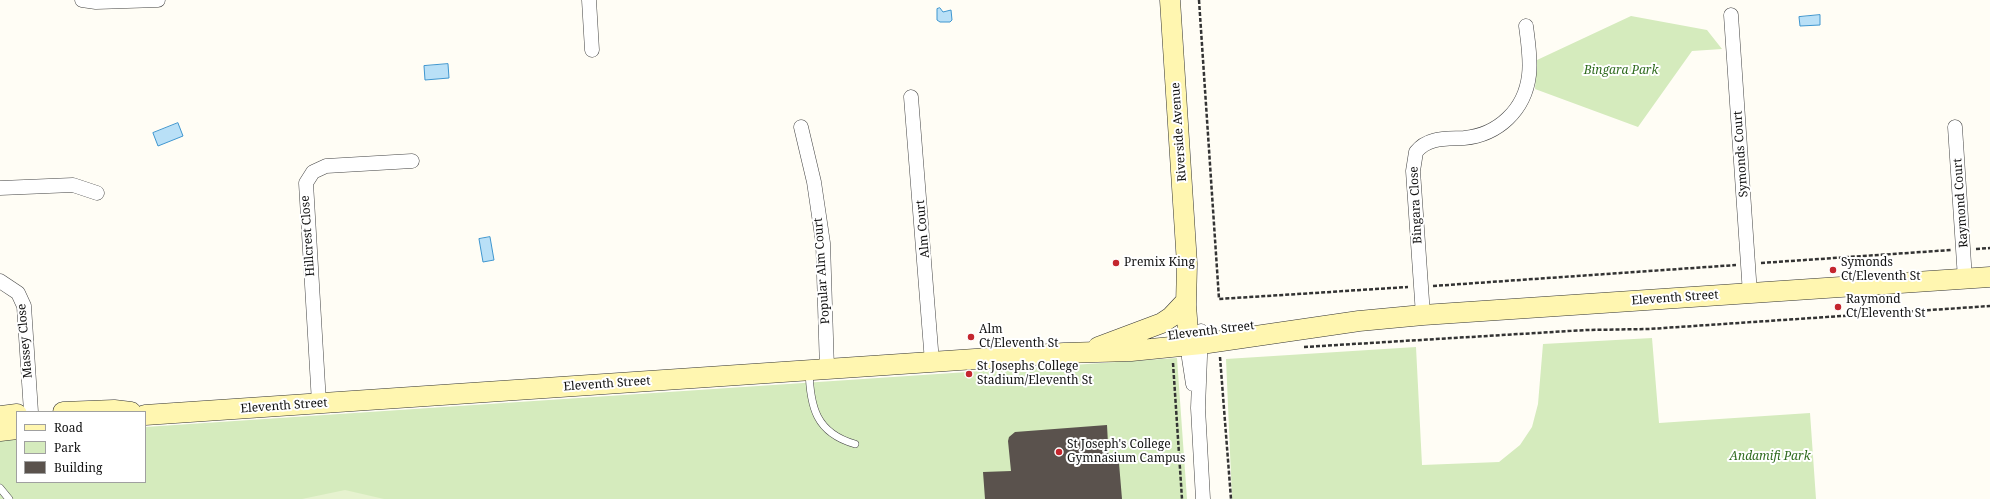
<!DOCTYPE html>
<html>
<head>
<meta charset="utf-8">
<style>
  body { margin:0 }
  #map { position:relative; width:1990px; height:499px; overflow:hidden; background:#fffdf5; font-family:"Noto Serif",serif }
  canvas { display:block }
  .legend { position:absolute; left:16px; top:411px; width:130px; height:72px; box-sizing:border-box; background:#fff; border:1px solid #a0a0a0; margin:0; padding:5px 7px; list-style:none; font-size:12px; color:#111 }
  .legend li { display:flex; align-items:center; gap:8px; height:20px }
  .legend b { width:20px; border:1px solid #a0a0a0 }
</style>
</head>
<body>
<div id="map">
<canvas width="1990" height="499"></canvas>
<ul class="legend">
<li><b style="height:5px;background:#fff6b0"></b>Road</li>
<li><b style="height:11px;background:#d5ebbd"></b>Park</li>
<li><b style="height:11px;background:#5a524d"></b>Building</li>
</ul>
</div>
<script>
const ctx = document.querySelector('canvas').getContext('2d');
ctx.lineJoin = 'round';
function fill(path, color) {
  ctx.fillStyle = color;
  ctx.fill(path, 'evenodd');
}
function trace(path, color, width, dash) {
  ctx.strokeStyle = color;
  ctx.lineWidth = width;
  ctx.lineCap = dash ? 'butt' : 'round';
  ctx.setLineDash(dash || []);
  ctx.stroke(path);
}
function write(font, color, halo, rows, align = 'center') {
  ctx.font = font + ' "Noto Serif",serif';
  ctx.lineWidth = 4;
  ctx.setLineDash([]);
  ctx.textBaseline = 'middle';
  ctx.strokeStyle = halo;
  ctx.fillStyle = color;
  for (const [text, x, y, turn = 0] of rows) {
    ctx.save();
    ctx.translate(x, y);
    ctx.rotate((+turn || 0) * Math.PI / 180);
    ctx.textAlign = isNaN(turn) ? turn : align;
    if (halo) ctx.strokeText(text, 0, 0);
    ctx.fillText(text, 0, 0);
    ctx.restore();
  }
}
const green = new Path2D(`
  M1631,16L1707,30L1722,49L1692,51L1638,127L1535,89L1537,60Z
  M1652,338L1659,423L1810,413L1816,499H1232L1226,359L1416,347L1422,465L1499,462L1520,445L1532,427L1538,404L1543,344Z
  M1177,358L1187,499H0V437L17,435V482H145V427Z`);
const pitch = new Path2D(`
  M345,490L384,499H302Z`);
const water = new Path2D(`
  M940,8L943,12L951,10L952,20L950,22H940L937,20V9Z
  M1820,15V25L1800,26L1799,17Z
  M448,64L449,78L425,80L424,66Z
  M178,123L183,136L158,146L153,133Z
  M490,237L494,260L483,262L479,239Z`);
const building = new Path2D(`
  M1107,425L1109,463H1119L1122,499H985L983,472L1011,471L1008,441L1009,437L1015,432Z`);
const path = new Path2D(`
  M1199,0L1219,299L1408,287
  M1976,249L1990,248
  M1761,263L1951,250
  M1433,286L1736,265
  M1304,347L1586,330L1649,329L1990,306
  M1220,357L1231,499
  M1173,363L1182,499`);
const lane = new Path2D(`
  M809,370C810,407 816,433 855,444
  M0,488L9,499`);
const street = new Path2D(`
  M82,0L96,2L158,0
  M589,0L592,50
  M1731,15L1750,294
  M911,97L932,362
  M801,127L814,182L823,243L827,369
  M1955,127L1965,279
  M0,188L73,185L97,193
  M0,281L18,293L24,306L31,412
  M1423,315L1413,171L1416,152C1428,137 1446,139 1464,138C1498,135 1525,110 1529,75C1531,59 1528,42 1526,26
  M1201,331L1198,408L1203,499
  M1188,338L1189,358L1193,384
  M319,403L306,183L313,172L326,166L412,161`);
const secondary = new Path2D(`
  M1170,0L1187,264L1186,305L1188,332
  M1098,347L1162,323L1171,317L1186,301
  M63,412L114,410L131,412
  M145,415L1064,353L1131,351L1201,344L1359,321L1423,315L1990,277
  M0,416L17,414
  M0,431L17,429`);
const markers = [
  [1116,263,4,"#c4262e"],
  [1833,270,4,"#c4262e"],
  [1838,307,4,"#c4262e"],
  [971,337,4,"#c4262e"],
  [969,374,4,"#c4262e"],
  [1059,452,4,"#c4262e"]
];
const parkNames = [
  ["Bingara Park",1621,71],
  ["Andamifi Park",1770,457]
];
const streetNames = [
  ["Riverside Avenue",1179,132,-94],
  ["Symonds Court",1741,154,-94],
  ["Raymond Court",1961,203,-94],
  ["Bingara Close",1416,205,-93],
  ["Alm Court",923,229,-95],
  ["Hillcrest Close",308,236,-94],
  ["Popular Alm Court",822,271,-94],
  ["Eleventh Street",1675,298,-4],
  ["Eleventh Street",1211,331,-7],
  ["Massey Close",25,341,-95],
  ["Eleventh Street",607,384,-4],
  ["Eleventh Street",284,406,-4]
];
const poiNames = [
  ["Premix King",1124,263],
  ["Symonds",1841,263],
  ["Ct/Eleventh St",1841,277],
  ["Raymond",1846,300],
  ["Ct/Eleventh St",1846,314],
  ["Alm",979,330],
  ["Ct/Eleventh St",979,344],
  ["St Josephs College",977,367],
  ["Stadium/Eleventh St",977,381],
  ["St Joseph's College",1067,445],
  ["Gymnasium Campus",1067,459]
];
fill(green, '#d5ebbd');
fill(pitch, '#e6f2cf');
fill(water, '#b9e0f7');
trace(water, '#3f96cf', 1);
fill(building, '#5a524d');
trace(lane, '#444', 8);
trace(street, '#444', 15);
trace(secondary, '#333', 21);
trace(path, '#333', 2.5, [4, 2]);
trace(lane, '#fff', 7);
trace(street, '#fff', 14);
trace(secondary, '#fff6b0', 20);
for (const [x, y, r, color] of markers) {
  const dot = new Path2D();
  dot.arc(x, y, r, 0, 2 * Math.PI);
  ctx.fillStyle = color;
  ctx.fill(dot);
  trace(dot, '#fff', 1.5);
}
write('italic 12px', '#2f6b1f', '#fff', parkNames);
write('12px', '#111', '#fff', streetNames);
write('12px', '#111', '#fff', poiNames, 'left');
</script>
</body>
</html>
